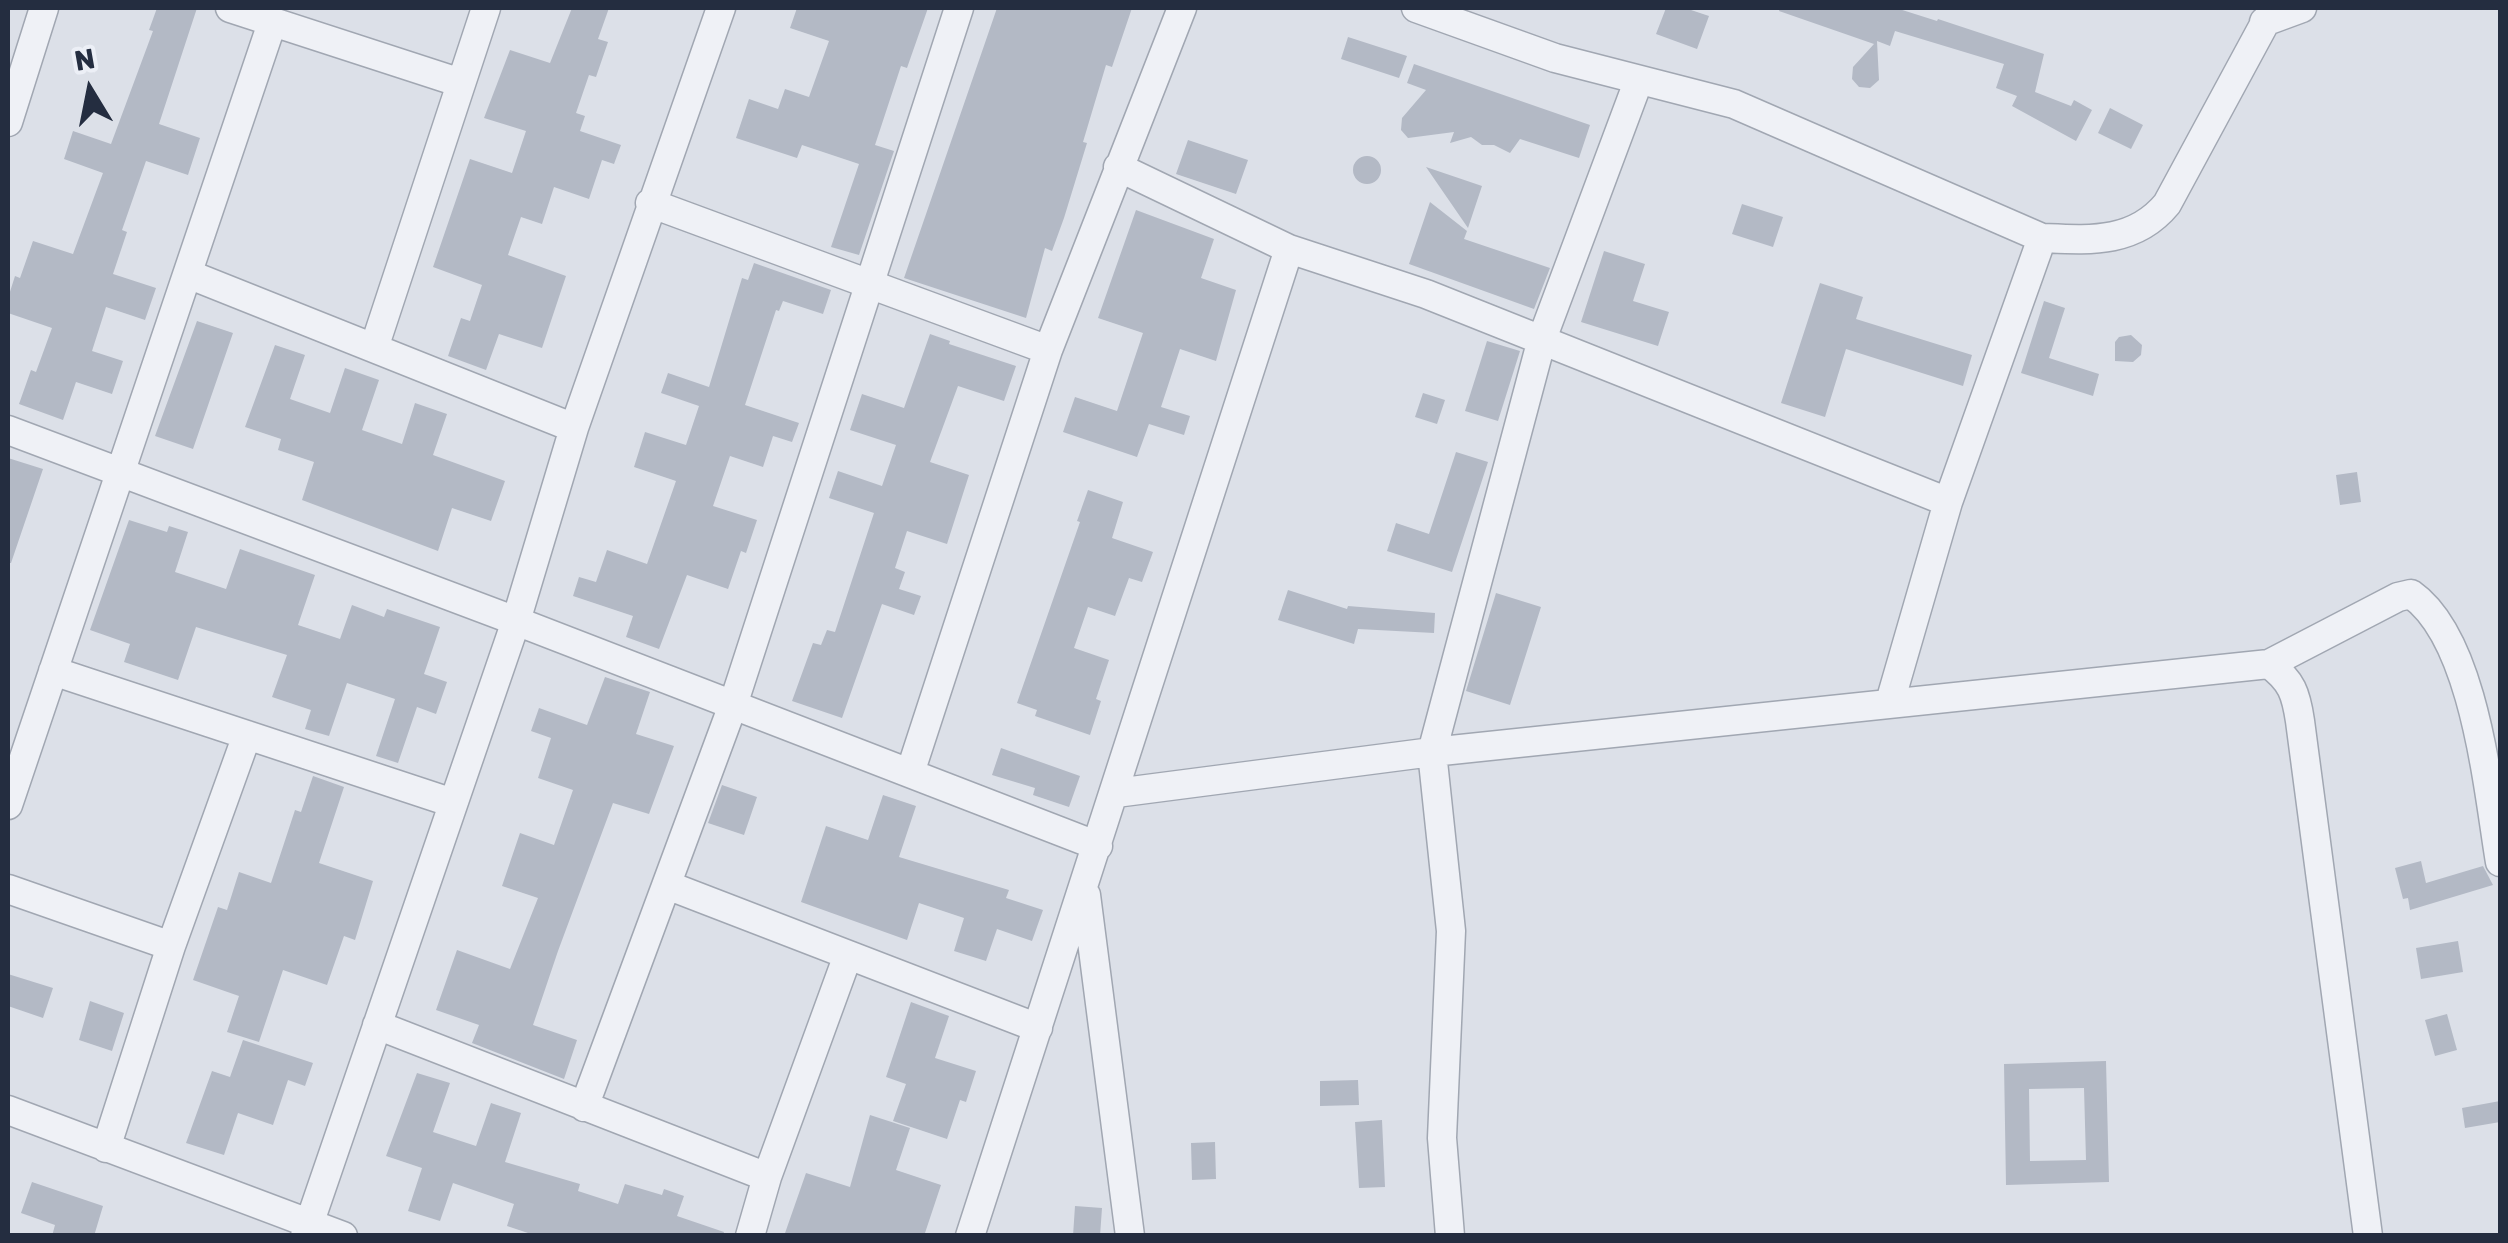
<!DOCTYPE html>
<html>
<head>
<meta charset="utf-8">
<style>
  body { margin:0 }
  #map { position:relative; width:2508px; height:1243px; overflow:hidden; background:#dce0e8; font-family:Rubik,sans-serif }
  canvas { display:block }
  .frame { position:absolute; inset:0; border:10px solid #242d40; pointer-events:none }
  .north { position:absolute; left:40px; top:40px; width:100px; height:100px; -webkit-text-stroke:8px #eceff6; paint-order:stroke; rotate:350deg; font-size:28px; font-weight:700; line-height:40px; text-align:center; color:#242d40 }
  .north::after { content:''; display:block; margin:auto; width:35px; height:45px; background:#242d40; clip-path:polygon(50% 0,100% 100%,50% 72%,0 100%) }
</style>
</head>
<body>
<div id="map">
<canvas width="2508" height="1243"></canvas>
<div class="frame"></div>
<div class="north">N</div>
</div>
<script>
const ctx = document.querySelector('canvas').getContext('2d');
ctx.lineJoin = 'round';
function fill(path, color) {
  ctx.fillStyle = color;
  ctx.fill(path, 'evenodd');
}
function trace(path, color, width, dash) {
  ctx.strokeStyle = color;
  ctx.lineWidth = width;
  ctx.lineCap = dash ? 'butt' : 'round';
  ctx.setLineDash(dash || []);
  ctx.stroke(path);
}
const building = new Path2D(`
  M157,8H197L159,124L200,138L188,175L146,161L122,230L127,232L113,274L156,288L145,320L106,307L92,351L123,361L112,394L76,382L63,420L19,404L31,370L36,372L52,328L8,313V298L15,276L20,278L33,241L73,254L103,173L64,159L73,131L111,144L153,31L149,30Z
  M572,8H609L598,39L608,42L596,77L589,75L576,113L585,116L580,131L621,145L614,164L602,160L589,199L554,187L542,224L521,217L508,255L566,276L542,348L499,334L486,370L448,356L461,318L470,321L482,285L433,267L470,159L512,173L526,131L484,118L510,50L550,63Z
  M797,8H928L907,68L901,66L875,145L894,151L859,255L831,247L859,164L802,145L797,158L736,138L749,99L778,109L785,89L809,97L829,41L790,28Z
  M997,8H1132L1112,67L1106,65L1083,142L1087,143L1064,218L1052,251L1045,248L1026,318L904,278Z
  M1666,8H1685L1709,16L1697,49L1656,34Z
  M1780,8H1896L1937,21L1938,19L2044,54L2035,92L2071,106L2074,100L2092,110L2076,141L2012,106L2017,96L1996,88L2004,64L1895,31L1890,46L1877,41L1879,80L1870,88L1859,87L1852,79L1853,67L1874,44L1779,11Z
  M1348,37L1407,56L1399,78L1341,59Z
  M1414,64L1590,125L1579,158L1520,139L1510,153L1494,145H1482L1471,137L1450,143L1454,132L1408,138L1401,130L1402,118L1426,90L1407,83Z
  M2110,108L2143,125L2131,149L2098,133Z
  M1188,140L1248,160L1236,194L1176,174Z
  M1353 170a14 14 0 1 1 28 0a14 14 0 1 1-28 0Z
  M1426,167L1482,186L1468,228Z
  M1430,202L1467,231L1464,239L1550,268L1534,309L1409,264Z
  M1742,204L1783,217L1773,247L1732,234Z
  M1136,210L1214,239L1201,278L1236,290L1216,361L1180,349L1161,407L1190,416L1184,435L1149,424L1137,457L1063,432L1075,397L1117,411L1143,333L1098,318Z
  M1604,251L1645,264L1633,301L1669,312L1658,346L1581,322Z
  M754,263L831,290L823,314L783,301L779,311L776,310L745,405L799,423L792,442L773,436L763,467L730,456L713,506L757,520L746,553L741,551L728,589L687,575L659,649L626,637L633,616L573,596L579,577L596,582L607,550L647,564L676,481L634,467L645,432L686,445L699,406L661,393L668,373L709,387L742,278L748,280Z
  M1820,283L1863,297L1856,319L1972,355L1963,386L1846,349L1825,417L1781,403Z
  M2044,301L2065,308L2049,358L2099,374L2093,396L2021,373Z
  M197,321L233,333L193,449L155,436Z
  M930,334L950,341L949,344L1016,366L1004,401L958,386L930,462L969,475L947,544L907,531L895,568L905,572L899,589L921,596L914,615L882,604L842,718L792,701L813,643L821,645L827,630L835,632L874,513L829,498L838,471L882,486L896,445L850,430L862,394L904,408Z
  M2131,335L2142,345L2141,355L2133,362L2115,361V342L2119,337Z
  M1487,341L1520,351L1498,421L1465,411Z
  M275,345L305,355L290,399L330,413L345,368L379,380L362,430L402,444L415,403L447,414L433,455L505,481L491,521L452,508L438,551L302,500L314,462L278,450L281,439L245,427Z
  M1423,393L1445,400L1437,424L1415,417Z
  M1456,452L1488,462L1452,572L1387,551L1396,523L1429,534Z
  M8,458L43,469L11,563H8Z
  M2357,472L2361,502L2340,505L2336,475Z
  M1088,490L1123,502L1112,538L1153,552L1142,582L1129,578L1115,616L1088,607L1074,648L1109,660L1096,699L1101,701L1090,735L1035,716L1037,710L1017,703L1080,522L1077,521Z
  M129,520L167,532L169,526L188,532L175,572L226,589L240,549L315,575L298,625L340,639L352,605L384,617L387,609L440,627L424,674L447,682L436,714L417,707L398,763L376,756L395,699L347,683L329,736L305,729L311,710L272,697L287,655L196,627L178,680L124,662L130,644L90,630Z
  M1288,590L1347,609L1348,606L1435,613L1434,633L1358,629L1354,644L1278,620Z
  M1496,593L1541,607L1510,705L1466,691Z
  M605,677L650,692L636,734L674,746L649,814L613,803L558,951L533,1025L577,1040L564,1079L472,1043L479,1025L436,1010L457,950L510,969L538,898L502,886L520,833L554,845L573,790L538,778L551,738L531,731L539,708L587,725Z
  M1001,748L1080,776L1069,807L1033,795L1035,788L992,775Z
  M313,776L344,787L319,863L373,881L355,940L344,936L327,985L283,970L259,1042L227,1032L239,996L193,980L218,907L227,910L239,872L271,883L295,810L301,812Z
  M722,785L757,797L744,835L708,823Z
  M883,795L916,806L899,857L1009,890L1006,898L1043,910L1032,941L997,929L986,961L954,951L964,918L919,903L907,940L801,902L826,826L868,840Z
  M2421,861L2426,883L2483,866L2493,885L2410,910L2408,898L2403,899L2395,868Z
  M2458,941L2463,972L2421,979L2416,948Z
  M8,974L53,988L43,1018L8,1006Z
  M90,1001L124,1013L112,1051L79,1040Z
  M911,1002L949,1016L935,1058L976,1071L966,1102L960,1100L947,1139L893,1121L906,1084L886,1077Z
  M2447,1014L2457,1050L2435,1056L2425,1020Z
  M243,1040L313,1063L305,1086L288,1080L273,1125L238,1113L224,1155L186,1143L212,1071L230,1077Z
  M2106,1061L2109,1182L2006,1185L2004,1064ZM2084,1088L2086,1160L2030,1161L2029,1089Z
  M417,1073L450,1083L433,1132L476,1146L491,1103L521,1113L505,1162L580,1184L578,1191L618,1204L625,1184L662,1195L664,1189L684,1196L677,1216L724,1232L723,1236H537L507,1226L514,1204L453,1183L440,1221L408,1211L422,1168L386,1156Z
  M1358,1080L1359,1105L1320,1106V1081Z
  M2500,1101V1122L2465,1128L2462,1108Z
  M870,1115L910,1128L896,1170L941,1185L924,1236H784L806,1173L850,1187Z
  M1382,1120L1385,1187L1359,1188L1355,1122Z
  M1215,1142L1216,1179L1192,1180L1191,1143Z
  M32,1182L103,1206L94,1236H52L55,1225L21,1213Z
  M1075,1206L1102,1208L1100,1236H1073Z`);
const minor = new Path2D(`
  M230,8L461,83
  M1416,8L1555,58L1734,104L2042,238C2089,240 2134,244 2167,204L2273,8
  M2264,22L2302,8
  M8,122L44,8
  M1118,167L1289,249L1426,294L1948,502L2042,238
  M650,203L1048,350
  M188,274L574,428
  M374,348L486,8
  M8,430L516,621L1098,846
  M2269,664C2292,681 2296,694 2300,721L2368,1236
  M53,671L453,803
  M1890,702L1948,502
  M910,773L1048,350L1182,8
  M1116,793L1432,752L2269,664L2398,597L2411,594C2475,639 2488,790 2500,862
  M8,805L272,23
  M667,885L1038,1028
  M8,889L171,946
  M1086,895L1130,1236
  M377,1025L767,1177
  M584,1107L733,705L959,8
  M8,1110L343,1236
  M106,1148L171,946L247,735
  M305,1236L516,621L574,428L721,8
  M750,1236L767,1177L848,955
  M970,1236L1289,249
  M1450,1236L1442,1138L1451,931L1432,752L1542,339L1638,82`);
fill(building, '#b3b9c5');
trace(minor, '#a1a7b2', 31);
trace(minor, '#eff1f6', 28);
</script>
</body>
</html>
